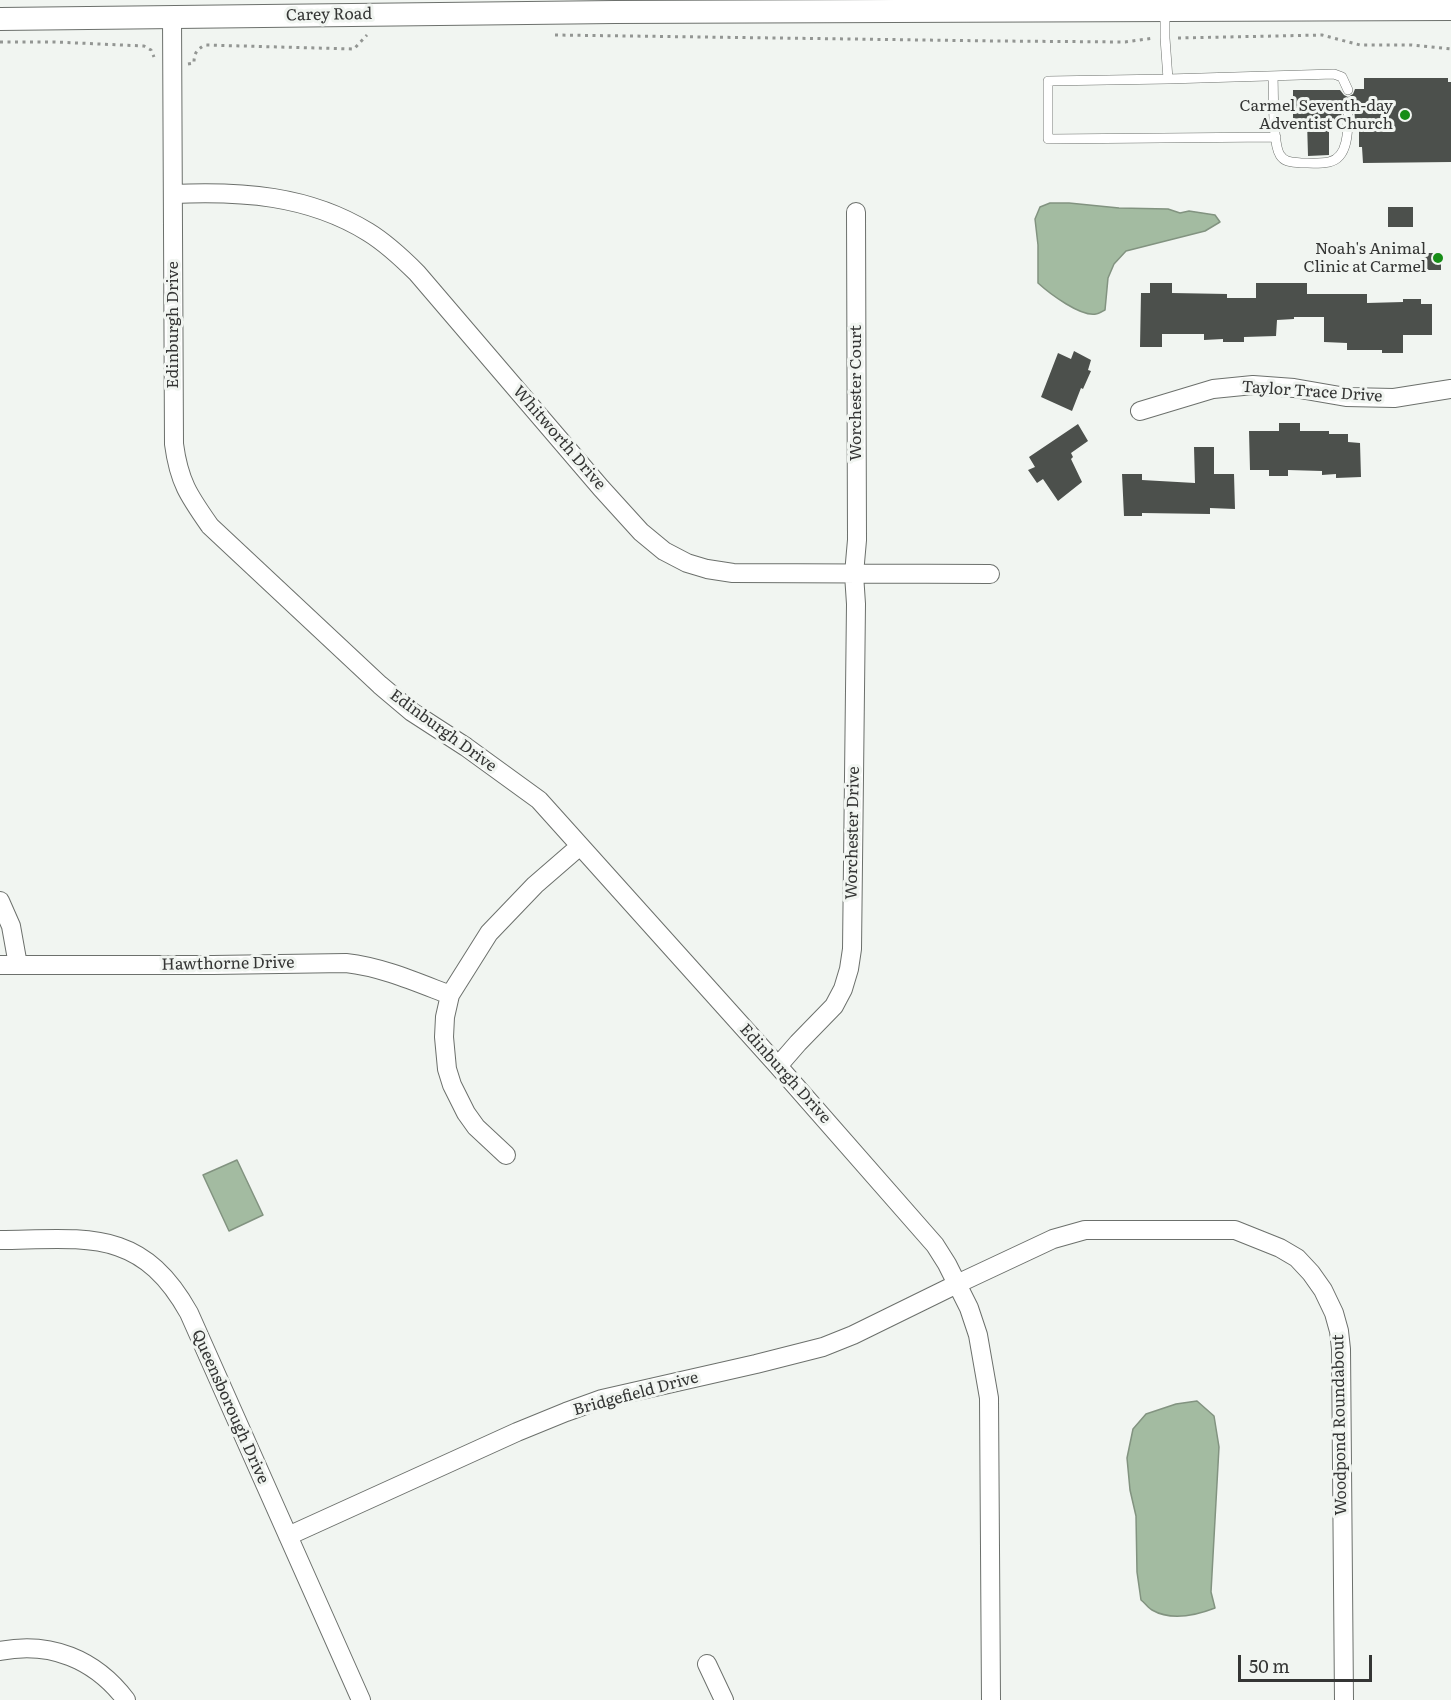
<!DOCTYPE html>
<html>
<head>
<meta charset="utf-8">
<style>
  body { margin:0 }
  #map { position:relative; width:1451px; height:1700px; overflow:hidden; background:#f1f5f1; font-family:Literata,serif }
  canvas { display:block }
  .scale { position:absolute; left:1238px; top:1655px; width:134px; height:27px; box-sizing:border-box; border:3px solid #343534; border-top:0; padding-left:8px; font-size:18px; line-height:21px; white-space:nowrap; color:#343534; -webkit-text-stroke:4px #f1f5f1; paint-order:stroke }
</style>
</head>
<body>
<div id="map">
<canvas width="1451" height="1700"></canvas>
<div class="scale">50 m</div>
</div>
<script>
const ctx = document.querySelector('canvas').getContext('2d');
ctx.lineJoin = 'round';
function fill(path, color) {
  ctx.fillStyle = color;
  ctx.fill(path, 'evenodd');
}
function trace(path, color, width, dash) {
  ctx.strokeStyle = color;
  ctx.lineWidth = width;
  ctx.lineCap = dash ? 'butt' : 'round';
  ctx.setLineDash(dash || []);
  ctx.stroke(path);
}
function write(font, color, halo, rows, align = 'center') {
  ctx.font = font + ' Literata,serif';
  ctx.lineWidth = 6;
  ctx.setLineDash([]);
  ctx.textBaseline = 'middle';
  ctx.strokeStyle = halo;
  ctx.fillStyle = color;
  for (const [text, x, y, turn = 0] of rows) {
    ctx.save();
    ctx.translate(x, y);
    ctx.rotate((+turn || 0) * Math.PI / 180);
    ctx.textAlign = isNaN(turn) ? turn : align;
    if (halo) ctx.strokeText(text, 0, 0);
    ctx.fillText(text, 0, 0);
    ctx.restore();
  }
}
const water = new Path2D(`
  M1050,203H1069L1119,208L1168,209L1180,213L1189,211L1215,215L1220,222L1205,231L1126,251L1114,264L1108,278L1105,310C1103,311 1098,314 1096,314C1081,317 1050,294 1038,283V245L1035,219L1040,207Z
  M237,1160L263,1215L229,1231L203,1175Z
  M1197,1401L1214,1416L1219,1447L1211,1592L1215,1608C1197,1615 1171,1621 1152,1610C1148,1608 1145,1603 1141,1600L1137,1572L1136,1516L1130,1490L1127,1458L1133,1429L1146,1414L1176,1404Z`);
const building = new Path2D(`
  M1364,78H1448V82H1451V162L1363,163L1362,147H1359V120H1355L1354,106L1349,102L1345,103L1342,106L1341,120H1329V155L1308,156L1307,121H1293V90H1340L1344,95L1348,97L1353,94L1355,89H1364Z
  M1388,207H1413V227H1388Z
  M1424,253H1441V270H1424Z
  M1150,283H1172V293L1227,294V298H1256V283H1307V294H1367V303L1403,302V299H1421V304H1432V335H1403V353H1382V350H1347V343L1324,342V317H1294V319L1277,320L1276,336L1244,337V342H1223V339L1204,340V334H1162V347H1140L1141,293H1150Z
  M1074,351L1091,360L1088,370L1091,371L1083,389L1081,388L1072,411L1041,397L1058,353L1071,359Z
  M1279,423H1300V431H1329V434H1348V442L1360,443L1361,477L1336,478V474L1322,475V471L1288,470V476H1269V470H1250L1249,431H1279Z
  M1078,424L1088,441L1071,453L1073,457L1071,459L1082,482L1058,501L1043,479L1037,483L1028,470L1035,467L1029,457Z
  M1194,447H1214V474H1234L1235,509L1210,508V514L1142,513V516H1124L1122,474H1142V480L1195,483Z`);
const path = new Path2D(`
  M555,35L997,41L1125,42L1154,38
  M1178,38L1322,35L1360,45H1411L1451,49
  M0,42H55L144,46L151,50L154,57
  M188,64L194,63C194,54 196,50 205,45L354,49L367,35`);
const service = new Path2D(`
  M1165,10V38L1168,79L1334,74L1342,77L1348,90
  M1273,77C1274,94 1272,143 1280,155C1285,163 1293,162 1301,163C1310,163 1320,164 1329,162C1350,158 1348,125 1348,109
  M1168,79L1048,81V139L1276,137`);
const minor = new Path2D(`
  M172,16L174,444C179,482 189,496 210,526L380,685L412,712L466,747L539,800L778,1066L935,1245L947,1264L957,1284L853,1335L823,1347L756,1364L602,1399L566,1412L517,1432L288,1536
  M173,194C241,191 308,195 368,232C386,243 402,258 417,273L601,488L641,532L664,551L687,563L707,569L733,573L990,574
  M1140,411L1213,389L1253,385L1294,388L1346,397L1394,398L1451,389
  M0,901L11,926L18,965
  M0,965H213L346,963C382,967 416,982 450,995
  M778,1066L798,1043L834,1006L843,989L849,969L852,949L856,604L854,574L857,540L856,212
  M506,1155L476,1127L466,1113L452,1085L447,1069L444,1037L445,1017L450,995L489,933L535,885L580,846
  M0,1240C86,1239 141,1227 189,1313L361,1700
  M0,1651C50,1641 95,1659 126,1700
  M707,1664L724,1700
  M991,1700L989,1398L978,1335L969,1308L957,1284L1053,1239L1085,1230H1235L1280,1248L1297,1258L1311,1273L1323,1290L1334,1313L1339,1331L1341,1349L1344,1700`);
const tertiary = new Path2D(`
  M0,19L615,12L1451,9`);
const markers = [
  [1405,115,6,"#178d17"],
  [1438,258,6,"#178d17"]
];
const streetNames = [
  ["Carey Road",329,15,-1],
  ["Edinburgh Drive",173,325,-90],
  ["Taylor Trace Drive",1312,392,4],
  ["Worchester Court",856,393,-90],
  ["Whitworth Drive",559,438,49],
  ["Edinburgh Drive",443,731,36],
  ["Worchester Drive",853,833,-89],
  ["Hawthorne Drive",228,964,-1],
  ["Edinburgh Drive",785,1074,48],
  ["Bridgefield Drive",636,1394,-15],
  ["Queensborough Drive",230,1407,66],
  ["Woodpond Roundabout",1340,1425,-91]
];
const poiNames = [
  ["Carmel Seventh-day",1393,106],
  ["Adventist Church",1393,124],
  ["Noah's Animal",1426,249],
  ["Clinic at Carmel",1426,267]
];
fill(water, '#a3bba1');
trace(water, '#829380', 1.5);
fill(building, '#4c504c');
trace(service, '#6c706c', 10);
trace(minor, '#6c706c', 20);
trace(tertiary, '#6c706c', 24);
trace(path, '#939693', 3, [3, 4.5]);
trace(service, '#fff', 9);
trace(minor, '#fff', 18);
trace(tertiary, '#fff', 22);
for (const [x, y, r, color] of markers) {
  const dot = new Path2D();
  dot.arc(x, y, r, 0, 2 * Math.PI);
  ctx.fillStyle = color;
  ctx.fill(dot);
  trace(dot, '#f1f5f1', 2);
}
write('16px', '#343534', '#f1f5f1', streetNames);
write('16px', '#343534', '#f1f5f1', poiNames, 'right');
</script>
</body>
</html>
